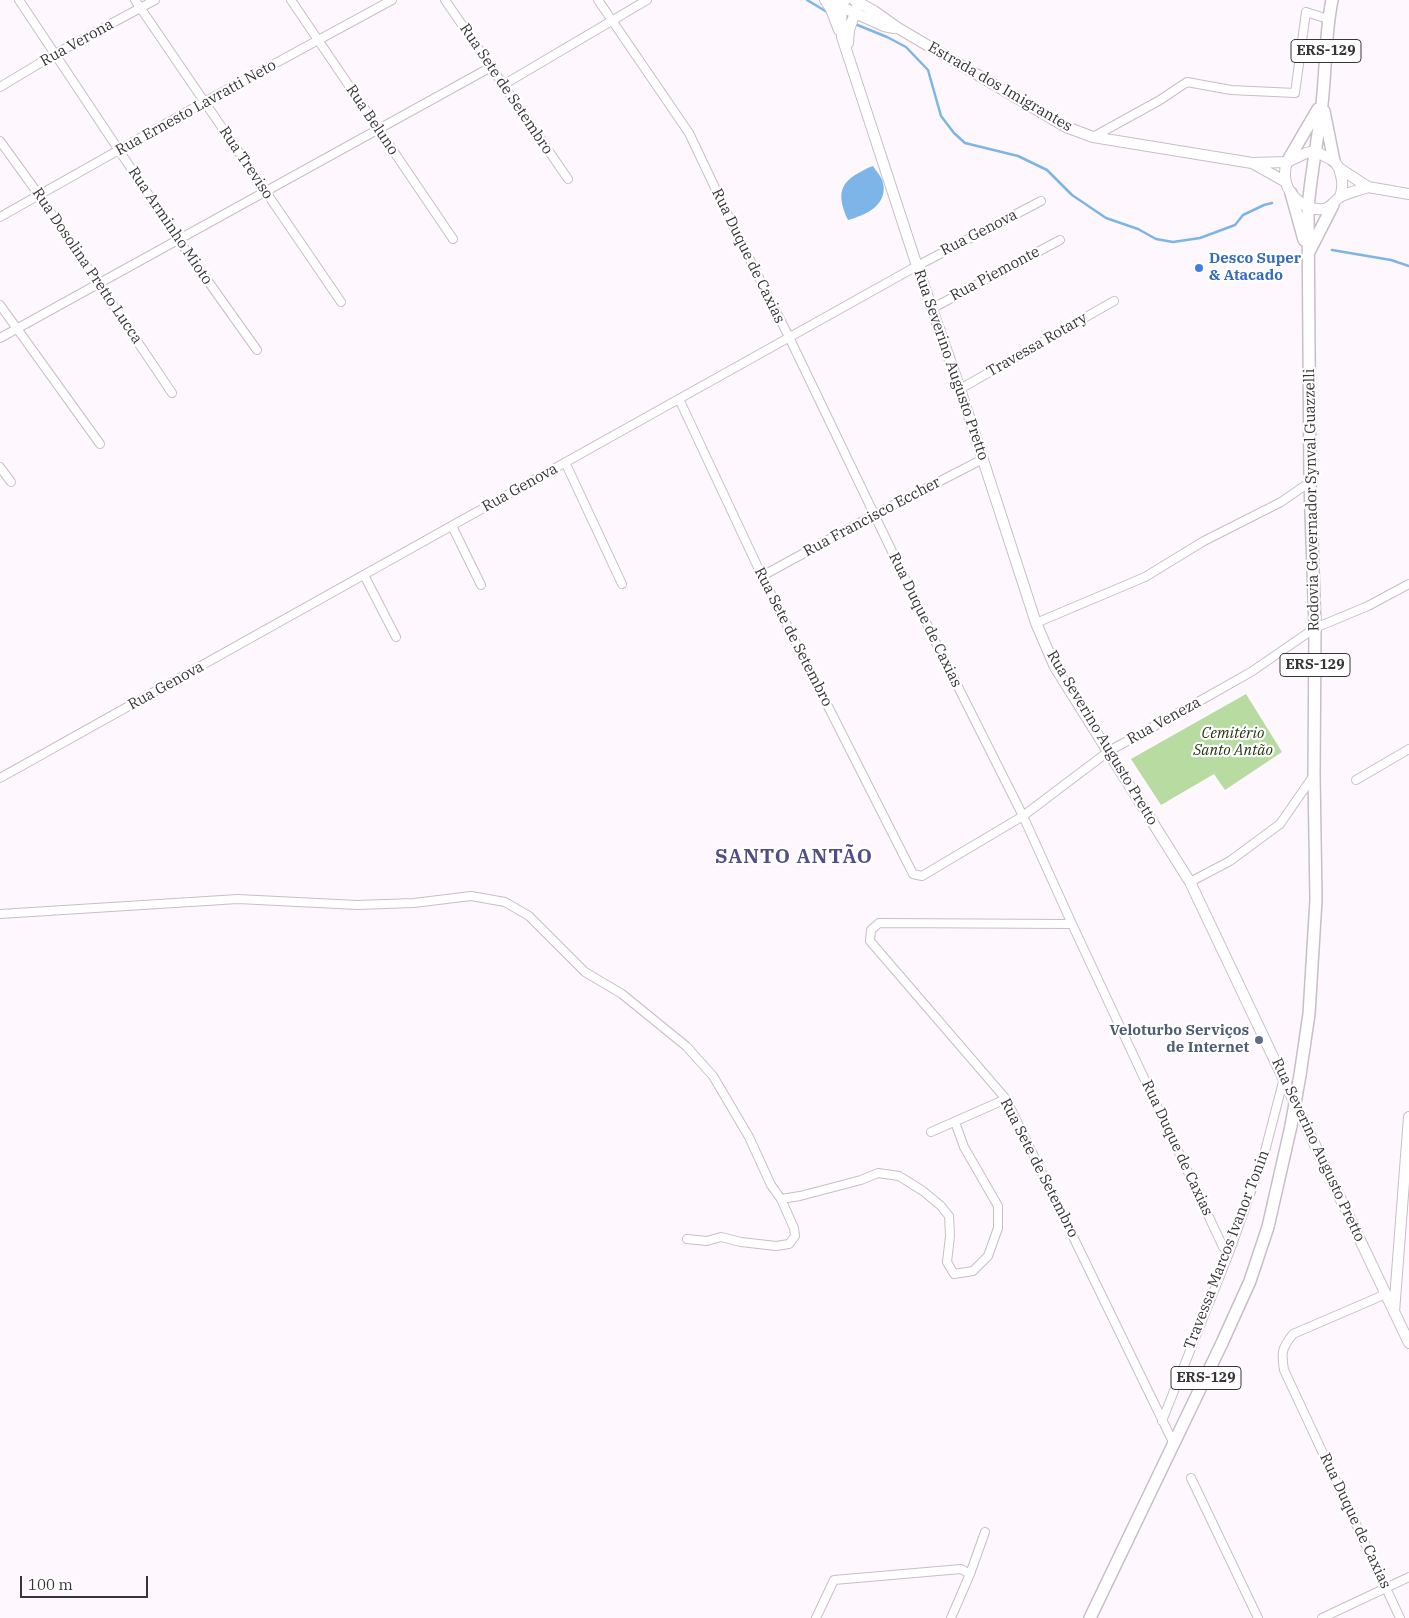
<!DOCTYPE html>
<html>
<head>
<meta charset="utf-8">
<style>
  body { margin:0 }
  #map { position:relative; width:1409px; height:1618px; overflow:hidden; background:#fff7fe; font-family:"IBM Plex Serif",serif }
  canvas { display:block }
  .scale { position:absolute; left:20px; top:1576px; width:128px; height:22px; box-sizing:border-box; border:2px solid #383538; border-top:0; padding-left:6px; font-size:15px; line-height:18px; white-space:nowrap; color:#383538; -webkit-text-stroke:4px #fff; paint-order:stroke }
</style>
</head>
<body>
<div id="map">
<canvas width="1409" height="1618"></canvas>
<div class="scale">100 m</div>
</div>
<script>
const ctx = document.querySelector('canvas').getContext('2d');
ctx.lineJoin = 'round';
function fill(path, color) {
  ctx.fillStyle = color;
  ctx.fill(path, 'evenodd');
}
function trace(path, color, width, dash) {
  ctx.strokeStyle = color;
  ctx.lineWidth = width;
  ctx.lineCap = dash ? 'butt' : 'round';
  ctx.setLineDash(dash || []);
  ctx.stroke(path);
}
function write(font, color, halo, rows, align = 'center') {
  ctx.font = font + ' "IBM Plex Serif",serif';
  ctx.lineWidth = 4.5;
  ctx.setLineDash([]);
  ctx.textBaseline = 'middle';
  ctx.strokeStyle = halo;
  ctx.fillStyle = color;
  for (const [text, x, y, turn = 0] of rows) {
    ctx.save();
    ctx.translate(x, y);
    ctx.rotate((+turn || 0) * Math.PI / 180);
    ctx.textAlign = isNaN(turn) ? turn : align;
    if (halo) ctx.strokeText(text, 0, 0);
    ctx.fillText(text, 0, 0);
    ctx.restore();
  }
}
const green = new Path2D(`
  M1246,694L1282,752L1225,790L1214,774L1161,805L1131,759Z`);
const water = new Path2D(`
  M873,166C876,171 882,177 883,183C888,205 866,215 848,220C840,202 836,187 855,175C861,172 866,168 873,166Z`);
const stream = new Path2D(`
  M807,0L827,12
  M855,24L887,37L906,47L928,70L941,116L954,133L965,143L1018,156L1047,170L1072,195L1106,218L1138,229L1156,239L1173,242L1200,238L1235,225L1243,215L1264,205L1272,203
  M1332,250L1391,260L1409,266`);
const street = new Path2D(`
  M19,0L178,239L257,350
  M135,0L341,302
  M291,0L453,239
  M445,0L568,179
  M598,0L689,133L738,236L789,337L936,643L1023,816L1072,924L1223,1247L1229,1253
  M503,85L647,0
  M0,87L55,54L155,0
  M1093,137L1160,100L1187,82L1231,90L1295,93L1306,12L1328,19
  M0,141L39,195L172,393
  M0,217L204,102L392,0
  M0,305L100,444
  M931,309L1060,240
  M0,338L491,67
  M960,389L1114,301
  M679,399L762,576L913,874L922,876L1023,816L1109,751L1189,707L1251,672L1315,628L1368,606L1409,584
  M565,462L622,584
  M0,467L11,482
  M452,526L481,585
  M364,575L396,637
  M762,576L874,515L983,459
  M1036,623L1145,577L1204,541L1281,502L1310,482
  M0,778L917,266L1041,201
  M1356,780L1409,749
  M1190,882L1230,861L1280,824L1314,775
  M0,914L238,899L357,905L414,903L471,896L505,902L529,916L585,972L622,994L686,1046L713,1076L749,1137L771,1185L781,1199L794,1228L795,1236L789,1244L776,1246L741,1242L721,1237L707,1241L687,1239
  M1072,924L879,923L871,930L870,941L1006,1099L1174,1444
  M931,1132L1006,1099
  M781,1199L800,1196L861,1180L878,1173L899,1176L923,1191L941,1206L949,1216L950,1236L947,1262L954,1274L973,1271L988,1256L998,1228V1206L964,1147L955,1122
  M1386,1294L1293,1334C1282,1348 1281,1352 1284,1370L1400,1618
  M1162,1421L1229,1253L1264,1155L1284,1078
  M1191,1478L1258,1618
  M816,1618L834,1580L961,1569L970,1574
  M951,1618L970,1574L985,1532
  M1322,1618L1409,1577`);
const secondary = new Path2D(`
  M825,0L831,9L839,30
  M826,0L884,26L894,28
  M845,0L841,7L842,37L917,266L960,389L1036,623L1055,667L1190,882L1409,1343
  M854,0L874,11L898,28L1066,127L1093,137L1252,163L1287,162
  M848,43L849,30L857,7
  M1252,163L1286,182
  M1339,168C1342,178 1344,186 1340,197
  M1368,187C1360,190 1350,192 1342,196C1335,199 1332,208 1323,209C1304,211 1284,193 1285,173C1285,169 1286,165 1287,162L1306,153L1315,151L1334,161L1339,168L1368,187L1409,194
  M1394,1312L1409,1117`);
const primary = new Path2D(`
  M1324,111L1334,161
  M1287,162L1318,109
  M1291,193L1304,240
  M1309,252L1333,205
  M1300,1075L1309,1014L1316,900L1314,775L1315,628L1310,482L1308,208C1311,173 1318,139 1322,104C1326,69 1325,34 1332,0
  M1090,1618L1222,1343L1250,1281L1268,1227L1291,1126`);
const primaryBridge = new Path2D(`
  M1291,1126L1300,1075`);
const markers = [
  [1199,268,5,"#3f7fe0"],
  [1259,1040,5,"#5c6f8a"]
];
const shields = [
  [1326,51,70],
  [1315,665,70],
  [1206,1378,70]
];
const shieldNames = [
  ["ERS-129",1326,51],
  ["ERS-129",1315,665],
  ["ERS-129",1206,1378]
];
const streetNames = [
  ["Rua Verona",77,43,-29],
  ["Estrada dos Imigrantes",1000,87,30],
  ["Rua Sete de Setembro",506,89,56],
  ["Rua Ernesto Lavratti Neto",196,108,-29],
  ["Rua Beluno",372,120,56],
  ["Rua Treviso",246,163,56],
  ["Rua Arminho Mioto",170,226,56],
  ["Rua Genova",979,233,-27],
  ["Rua Duque de Caxias",748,256,64],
  ["Rua Dosolina Pretto Lucca",87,266,56],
  ["Rua Piemonte",995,274,-28],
  ["Travessa Rotary",1037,345,-30],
  ["Rua Severino Augusto Pretto",951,365,71],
  ["Rua Genova",520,488,-29],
  ["Rodovia Governador Synval Guazzelli",1312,500,-91],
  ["Rua Francisco Eccher",872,517,-28],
  ["Rua Duque de Caxias",925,620,64],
  ["Rua Sete de Setembro",793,637,63],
  ["Rua Genova",166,686,-29],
  ["Rua Veneza",1164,721,-29],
  ["Rua Severino Augusto Pretto",1102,738,59],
  ["Rua Duque de Caxias",1177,1148,65],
  ["Rua Severino Augusto Pretto",1318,1150,65],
  ["Rua Sete de Setembro",1039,1168,63],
  ["Travessa Marcos Ivanor Tonin",1227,1250,-69],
  ["Rua Duque de Caxias",1355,1521,65]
];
const shopNames = [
  ["Desco Super",1209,259],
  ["& Atacado",1209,276]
];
const parkNames = [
  ["Cemitério",1233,734],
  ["Santo Antão",1233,751]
];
const serviceNames = [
  ["Veloturbo Serviços",1249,1031],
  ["de Internet",1249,1048]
];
const districtNames = [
  ["SANTO ANTÃO",794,857]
];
fill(green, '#b7dba0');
fill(water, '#7db5e8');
trace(stream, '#7db5e8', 2.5);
trace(street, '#c7bec7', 10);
trace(secondary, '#c7bec7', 12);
trace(primary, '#c7bec7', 14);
trace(street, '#fff', 8);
trace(secondary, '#fff', 10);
trace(primary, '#fff', 11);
trace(primaryBridge, '#c7bec7', 14, []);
trace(primaryBridge, '#fff', 11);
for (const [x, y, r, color] of markers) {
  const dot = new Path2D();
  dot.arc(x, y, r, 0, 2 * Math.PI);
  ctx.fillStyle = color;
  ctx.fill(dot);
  trace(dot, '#fff', 2);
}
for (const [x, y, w] of shields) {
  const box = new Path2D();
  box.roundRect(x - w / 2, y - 11.5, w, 23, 4);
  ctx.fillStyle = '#fff';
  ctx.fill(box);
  trace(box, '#383538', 1);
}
write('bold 14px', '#383538', null, shieldNames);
write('15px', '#383538', '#fff', streetNames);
write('bold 15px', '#366cbe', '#fff', shopNames, 'left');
write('italic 15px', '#1d3508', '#fff', parkNames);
write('bold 15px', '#4e5e75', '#fff', serviceNames, 'right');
ctx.letterSpacing = '1px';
write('bold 20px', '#504d8b', '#fff', districtNames);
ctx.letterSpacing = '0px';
</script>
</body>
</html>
